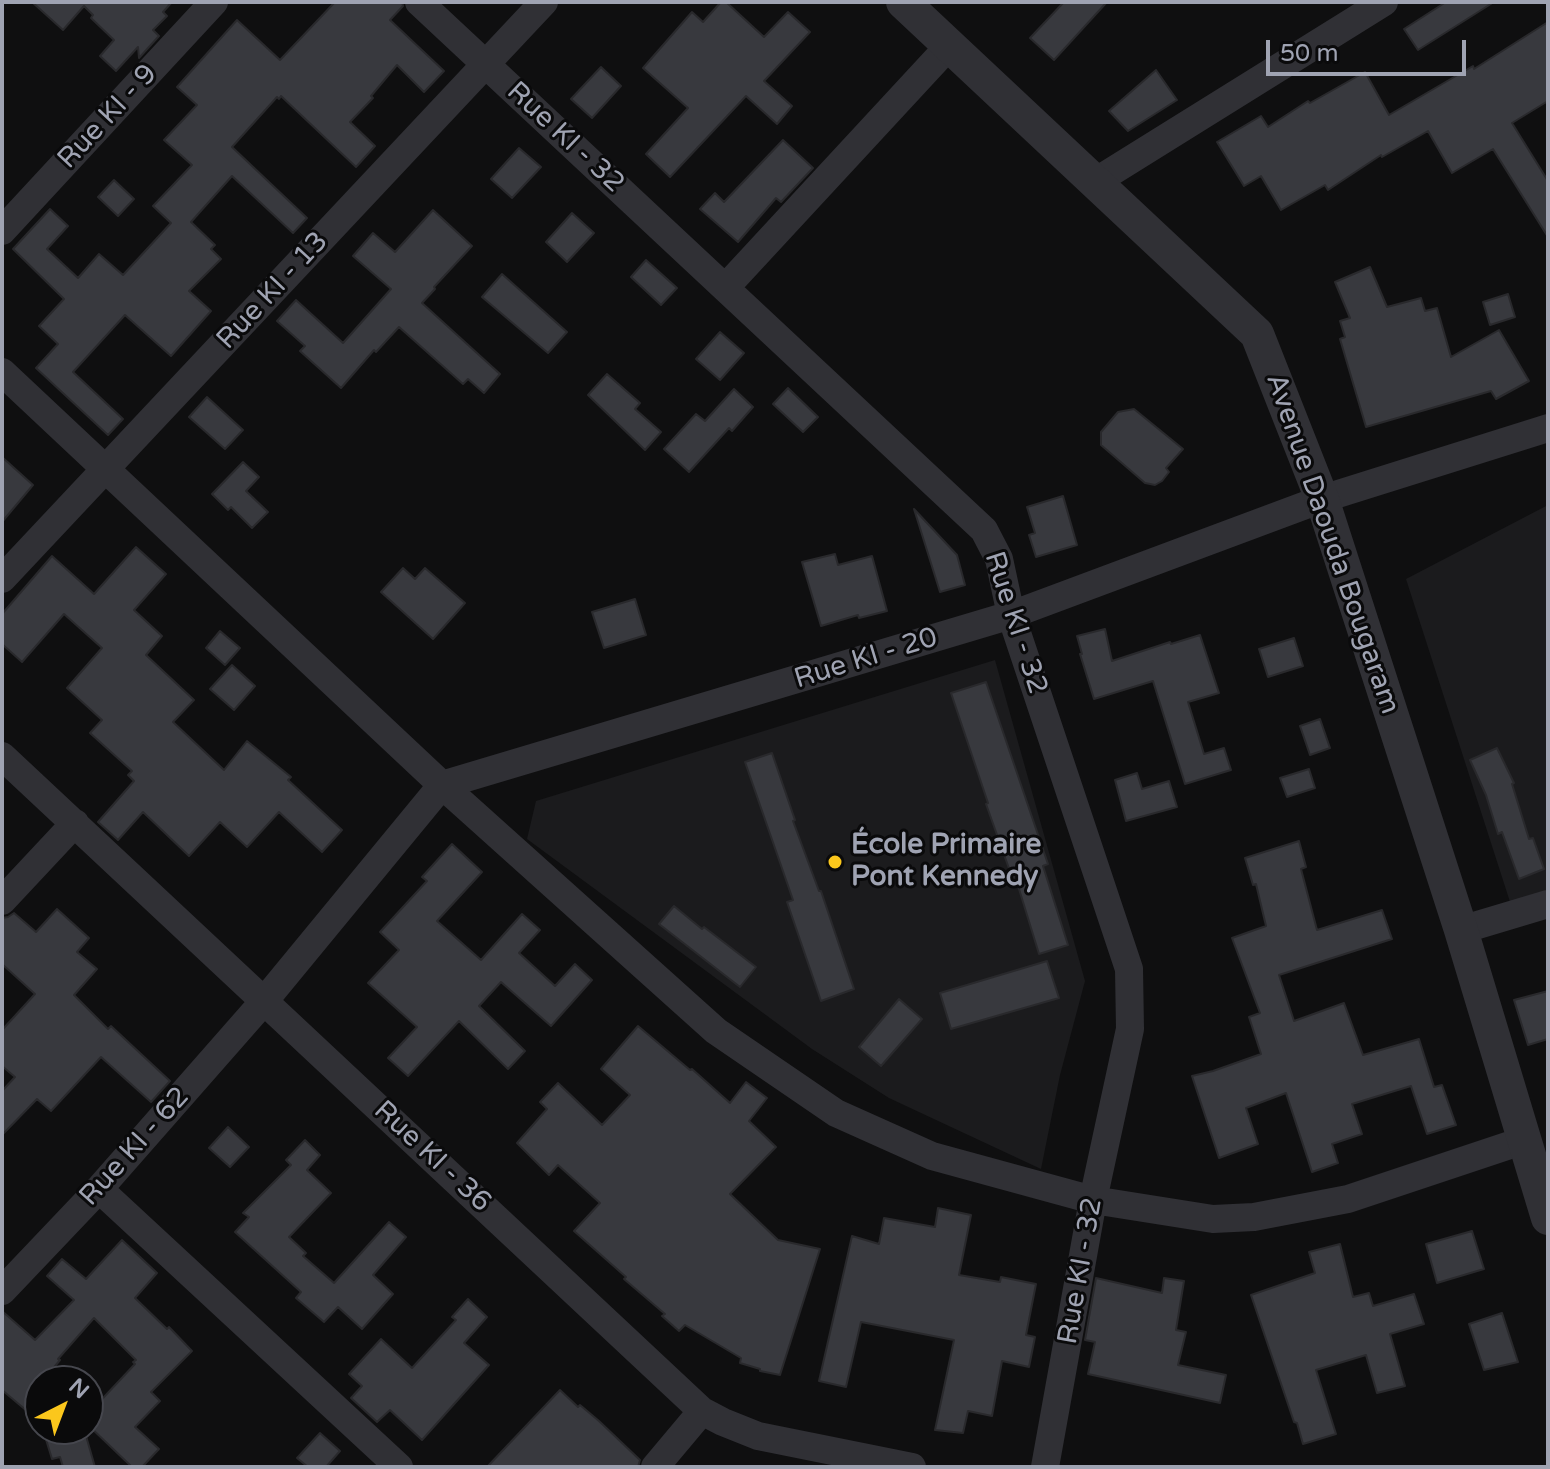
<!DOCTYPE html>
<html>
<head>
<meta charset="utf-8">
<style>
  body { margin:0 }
  #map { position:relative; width:1550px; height:1469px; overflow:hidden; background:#0f0f10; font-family:"Varela Round",sans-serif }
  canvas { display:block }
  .frame { position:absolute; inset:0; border:4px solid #9fa3b2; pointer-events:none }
  .north { position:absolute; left:24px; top:1365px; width:80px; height:80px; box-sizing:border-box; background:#0a0a0b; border:2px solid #46474e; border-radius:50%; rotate:42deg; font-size:22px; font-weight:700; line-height:32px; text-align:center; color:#9fa3b2 }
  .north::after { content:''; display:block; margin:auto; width:28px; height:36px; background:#fbc71c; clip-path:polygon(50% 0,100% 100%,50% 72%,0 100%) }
  .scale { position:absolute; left:1266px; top:40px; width:200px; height:36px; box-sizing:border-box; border:4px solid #9fa3b2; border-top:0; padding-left:10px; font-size:24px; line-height:28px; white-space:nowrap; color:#9fa3b2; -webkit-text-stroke:6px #0a0a0b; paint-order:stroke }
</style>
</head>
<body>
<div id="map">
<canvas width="1550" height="1469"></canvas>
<div class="frame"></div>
<div class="north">N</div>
<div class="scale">50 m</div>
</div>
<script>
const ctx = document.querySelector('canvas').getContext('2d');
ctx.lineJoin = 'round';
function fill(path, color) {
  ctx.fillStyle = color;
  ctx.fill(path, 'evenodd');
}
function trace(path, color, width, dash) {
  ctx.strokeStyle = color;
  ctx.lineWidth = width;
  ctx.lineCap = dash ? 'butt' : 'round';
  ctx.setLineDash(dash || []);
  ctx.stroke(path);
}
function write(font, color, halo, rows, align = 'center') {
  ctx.font = font + ' "Varela Round",sans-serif';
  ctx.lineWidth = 6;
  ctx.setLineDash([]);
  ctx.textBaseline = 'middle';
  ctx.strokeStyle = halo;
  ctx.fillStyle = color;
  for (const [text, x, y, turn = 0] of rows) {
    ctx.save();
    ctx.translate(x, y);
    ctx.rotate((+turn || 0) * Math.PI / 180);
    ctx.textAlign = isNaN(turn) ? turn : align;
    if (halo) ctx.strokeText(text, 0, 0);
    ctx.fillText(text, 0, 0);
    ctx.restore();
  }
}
const built = new Path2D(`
  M1548,505V894L1511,905L1406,579Z
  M995,660L1085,981L1060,1075L1041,1169L889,1098L812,1049L527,839L536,801Z`);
const building = new Path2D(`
  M32,2H172L163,12L167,16L153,30L159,36L139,58L138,47L116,71L100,56L114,40L91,18L93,15L84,6L63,30Z
  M335,2H402L403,6L390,20L444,71L424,92L397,65L371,96L373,98L350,122L375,146L356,167L281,96L279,99L277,97L232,147L307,218L293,233L232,176L191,222L215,245L211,249L221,259L189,291L211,311L171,356L125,315L73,372L123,419L108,435L36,368L58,344L39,326L64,299L13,249L50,209L68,226L47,249L78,278L99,254L123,275L171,223L153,206L192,165L164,140L197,105L177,87L237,20L280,60Z
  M721,2H726L764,37L788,12L810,32L764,81L792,106L777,124L746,96L670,177L646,154L688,108L643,68L692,12L703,22Z
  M1064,2H1107L1054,60L1030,38Z
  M1446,2H1494L1418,50L1404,29Z
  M1548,22V101L1512,123L1548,181V237L1493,149L1452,173L1428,131L1382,157L1381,155L1328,190L1325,185L1281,210L1261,176L1244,186L1217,142L1261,116L1268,127L1308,101L1310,103L1365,72L1389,115L1473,66L1474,69Z
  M601,67L621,86L592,118L571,99Z
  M1156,70L1177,100L1128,131L1109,111Z
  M783,140L813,168L781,202L776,198L738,242L700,209L715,193L724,202Z
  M519,148L541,167L512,198L491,179Z
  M114,180L134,199L118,216L98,197Z
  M433,210L472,246L434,287L435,289L422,303L500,374L484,393L468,379L463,384L399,327L376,352L374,350L341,388L300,351L305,346L277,321L296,300L343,343L391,289L353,256L373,233L395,252Z
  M572,213L594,233L567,262L546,242Z
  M646,260L677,288L661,305L631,277Z
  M1370,267L1387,307L1421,298L1425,311L1437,308L1451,357L1499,330L1529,381L1496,399L1491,391L1366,427L1340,339L1345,337L1340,321L1350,318L1335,282Z
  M502,274L567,332L548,353L482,297Z
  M1508,294L1515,317L1490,325L1483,302Z
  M720,332L744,353L720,380L696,359Z
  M607,374L640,403L635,409L661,432L645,450L588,395Z
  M788,388L818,417L803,432L773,404Z
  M734,389L753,407L732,431L729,428L689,472L664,449L696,414L705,421Z
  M207,397L243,430L225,449L189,417Z
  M1134,409L1183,449L1166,468L1169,472L1162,481L1155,485L1145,483L1101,445V432L1118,412Z
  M2,457L33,485L2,522Z
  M243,462L259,477L246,491L268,512L252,528L231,507L228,510L212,494Z
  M1063,496L1077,545L1036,557L1029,535L1035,533L1027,507Z
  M914,509L957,555L965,585L940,592Z
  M136,547L166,574L134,610L162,636L146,655L194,700L173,722L224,770L247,741L291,777L288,780L342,830L322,852L279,812L247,847L220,822L189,856L143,812L118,840L98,822L134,781L128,775L132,771L90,733L102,720L67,688L102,648L64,614L22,662L2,644V614L52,556L94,594Z
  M835,554L838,565L872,556L887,611L859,618L858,615L821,626L802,562Z
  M403,568L415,579L425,568L465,603L433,639L381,592Z
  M635,599L646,635L604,648L592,612Z
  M1105,629L1112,661L1170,642L1171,644L1200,635L1219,693L1188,702L1204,754L1224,748L1231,770L1185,784L1153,681L1094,699L1080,654H1082L1077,636Z
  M220,631L240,648L225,665L206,648Z
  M1294,638L1303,666L1268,677L1259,649Z
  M232,665L255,686L234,710L210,689Z
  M986,682L1048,864L1043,866L1068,945L1039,954L1015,876L1012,877L986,804L988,803L951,693Z
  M1320,719L1330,748L1310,755L1300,726Z
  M1497,748L1514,783L1512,784L1529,839L1533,838L1544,869L1519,879L1502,832L1498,834L1486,795L1470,760Z
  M772,753L795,820L793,821L819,891H821L854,989L821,1001L787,902L793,900L745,762Z
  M1309,769L1315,788L1287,797L1280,778Z
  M1137,773L1142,789L1169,781L1177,807L1126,821L1115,780Z
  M1299,841L1306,867L1301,869L1317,930L1382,910L1392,939L1279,975L1294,1021L1344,1003L1363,1055L1419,1039L1434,1087L1442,1085L1456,1125L1427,1134L1411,1086L1352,1104L1362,1134L1332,1144L1338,1163L1312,1172L1286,1093L1246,1108L1258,1144L1219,1158L1192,1076L1213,1071L1261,1054L1249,1017L1260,1013L1232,938L1266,926L1256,884L1253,885L1245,858Z
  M452,844L482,872L437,921L481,960L522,914L540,930L519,953L555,986L575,964L592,980L551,1026L501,982L479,1006L525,1051L508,1069L459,1021L408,1076L388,1058L417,1027L368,983L399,950L380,932L427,881L422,877Z
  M674,906L702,929L704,927L756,967L740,987L659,924Z
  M57,909L89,938L77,952L97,969L74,995L108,1029L111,1026L170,1081L151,1102L101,1057L51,1111L37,1099L2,1135V1091L15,1077L2,1066V1030L35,994L2,964V918L8,917L14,913L36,932Z
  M1047,961L1059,998L951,1029L940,993Z
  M1548,991V1039L1528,1045L1514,1000Z
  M899,999L922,1019L881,1066L859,1047Z
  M638,1026L690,1070L692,1069L730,1103L746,1082L767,1098L749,1121L776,1147L730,1194L778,1240L820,1249L780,1375L760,1371V1369L740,1363L741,1358L685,1325L679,1331L662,1316L665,1314L624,1279L626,1277L574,1231L600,1203L558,1165L549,1175L517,1143L547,1109L540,1102L558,1083L602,1125L630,1095L601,1069Z
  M228,1127L249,1147L230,1167L209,1148Z
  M305,1140L320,1155L307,1170L331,1193L289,1237L306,1253L303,1256L334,1283L389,1222L406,1237L373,1275L393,1294L362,1329L338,1307L324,1322L296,1298L301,1292L235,1232L249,1217L243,1213L291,1165L286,1160Z
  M938,1208L971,1215L959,1275L1000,1282L1001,1277L1036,1284L1026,1335L1035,1337L1029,1367L1002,1361L992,1416L968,1411L963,1433L935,1430L954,1340L861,1322L846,1387L819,1381L852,1236L879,1244L884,1218L935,1227Z
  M1472,1231L1484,1269L1437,1283L1426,1244Z
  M122,1240L157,1273L135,1298L167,1329L169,1327L192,1351L151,1392L160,1401L135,1427L159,1449L142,1467H132L88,1425V1414L135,1364L133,1362L136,1360L94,1318L58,1359L60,1360L43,1381H40V1422L2,1390V1311L35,1340L74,1300L47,1276L62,1259L86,1279Z
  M1340,1244L1353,1297L1369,1293L1373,1306L1414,1294L1424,1324L1390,1334L1405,1386L1377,1393L1366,1355L1316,1370L1336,1434L1303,1444L1297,1423L1294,1422L1251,1295L1315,1273L1309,1252Z
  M1096,1278L1162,1293L1164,1278L1184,1281L1176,1330L1186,1332L1178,1365L1226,1375L1220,1403L1088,1374L1095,1342L1085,1340Z
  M468,1299L487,1317L464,1343L489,1365L422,1440L390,1410L377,1422L351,1398L362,1386L349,1374L381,1339L412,1368L456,1320L452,1317Z
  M1502,1313L1518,1362L1484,1370L1469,1324Z
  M560,1390L578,1407L580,1405L599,1421L640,1460L638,1467H487Z
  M59,1429H84L95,1467H63L60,1457L52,1459L44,1433Z
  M320,1433L340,1451L326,1467H308L297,1458Z`);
const minor = new Path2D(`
  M419,2L984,530L999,559L1011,615L1129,969L1130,1029L1093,1200L1045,1467
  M1095,182L1384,2
  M2,231L214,2
  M725,288L949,46
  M2,372L442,785L716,1031L836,1113L932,1156L1093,1200L1213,1219L1254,1217L1348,1199L1525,1140
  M2,579L544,2
  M2,756L702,1411L723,1422L758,1436L912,1467
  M2,901L75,823
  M1461,930L1548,904
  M99,1189L399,1467
  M2,1291L99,1189L265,1000L442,785L1011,615L1322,499L1548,428
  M655,1467L702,1411`);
const tertiary = new Path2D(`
  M903,2L1257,334L1322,499L1461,930L1548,1218`);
const markers = [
  [835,862,8,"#fbc71c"]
];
const streetNames = [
  ["Rue KI - 9",108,117,-47],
  ["Rue KI - 32",565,138,43],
  ["Rue KI - 13",273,291,-47],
  ["Avenue Daouda Bougaram",1332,544,71],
  ["Rue KI - 32",1015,623,72],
  ["Rue KI - 20",866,659,-17],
  ["Rue KI - 62",135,1147,-48],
  ["Rue KI - 36",432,1157,43],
  ["Rue KI - 32",1081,1271,-80]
];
const poiNames = [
  ["École Primaire",851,846],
  ["Pont Kennedy",851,878]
];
fill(built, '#1b1b1d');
fill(building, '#38393e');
trace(building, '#29292c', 2);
trace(minor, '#303035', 28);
trace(tertiary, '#303035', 34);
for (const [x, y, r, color] of markers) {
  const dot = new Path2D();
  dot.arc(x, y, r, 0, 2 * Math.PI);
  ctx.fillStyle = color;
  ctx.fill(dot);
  trace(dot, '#0a0a0b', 3);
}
write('28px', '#9fa3b2', '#0a0a0b', streetNames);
write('bold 28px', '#9fa3b2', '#0a0a0b', poiNames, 'left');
</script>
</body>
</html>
